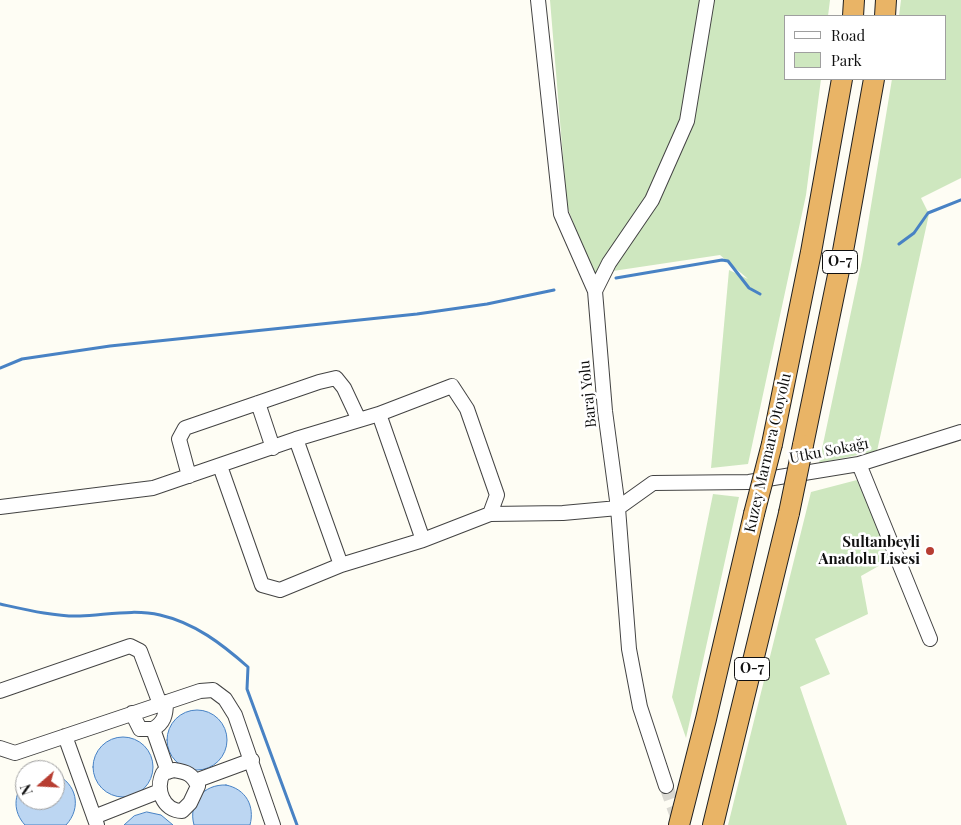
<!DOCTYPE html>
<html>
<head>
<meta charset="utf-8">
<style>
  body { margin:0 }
  #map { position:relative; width:961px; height:825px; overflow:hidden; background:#fefdf4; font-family:"Playfair Display",serif }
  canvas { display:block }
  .legend { position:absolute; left:784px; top:15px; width:162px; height:65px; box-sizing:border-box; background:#fff; border:1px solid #9f9f9f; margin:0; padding:6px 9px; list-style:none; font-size:15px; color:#101010 }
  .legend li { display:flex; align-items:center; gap:10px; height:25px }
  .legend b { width:25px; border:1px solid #9f9f9f }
  .north { position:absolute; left:15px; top:760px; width:50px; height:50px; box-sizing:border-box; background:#fff; border:1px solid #9f9f9f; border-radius:50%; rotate:251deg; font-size:14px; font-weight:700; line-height:20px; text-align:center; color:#101010 }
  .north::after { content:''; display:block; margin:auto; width:18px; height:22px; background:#b73d31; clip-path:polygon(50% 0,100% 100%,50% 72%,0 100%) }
</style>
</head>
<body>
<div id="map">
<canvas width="961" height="825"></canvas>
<ul class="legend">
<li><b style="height:6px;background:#fff"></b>Road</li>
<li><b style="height:14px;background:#cee7bf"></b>Park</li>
</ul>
<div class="north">N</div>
</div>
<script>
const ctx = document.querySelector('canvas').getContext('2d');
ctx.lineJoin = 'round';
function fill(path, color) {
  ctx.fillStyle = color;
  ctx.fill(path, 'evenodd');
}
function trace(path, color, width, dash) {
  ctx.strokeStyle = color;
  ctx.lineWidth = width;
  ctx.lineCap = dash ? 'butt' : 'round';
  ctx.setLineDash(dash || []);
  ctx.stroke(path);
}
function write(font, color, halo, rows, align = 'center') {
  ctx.font = font + ' "Playfair Display",serif';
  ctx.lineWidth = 5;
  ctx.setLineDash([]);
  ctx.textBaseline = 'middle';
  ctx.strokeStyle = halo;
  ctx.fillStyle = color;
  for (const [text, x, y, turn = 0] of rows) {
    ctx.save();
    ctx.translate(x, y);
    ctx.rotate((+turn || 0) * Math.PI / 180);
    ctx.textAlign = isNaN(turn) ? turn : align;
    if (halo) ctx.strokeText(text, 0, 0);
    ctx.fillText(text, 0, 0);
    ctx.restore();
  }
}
const green = new Path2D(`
  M550,0H830L828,16H785V79H821L806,195L748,464L711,468L729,270L748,279L720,255L593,274L567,206Z
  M901,0H961V178L921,198L929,214L877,451L819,463L862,260L892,79H945V16H899Z
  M857,480L891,559L861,576L868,614L815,639L830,674L800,687L847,825H728L811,492Z
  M713,494L739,497L686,738L672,697Z`);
const water = new Path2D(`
  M167 740a30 30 0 1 1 60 0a30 30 0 1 1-60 0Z
  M93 767a30 30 0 1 1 60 0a30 30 0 1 1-60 0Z
  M55,774C77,783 82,808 66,825H25C13,812 13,795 25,781V800H55Z
  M226,785C246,789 255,806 250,825H194C188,803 203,784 226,785Z
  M147,812L161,815L173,825H124L134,816Z`);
const stream = new Path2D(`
  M899,244L914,233L928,213L961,200
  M616,278L722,260L728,261L749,288L760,294
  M0,368L22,359L110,346L417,314L487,304L554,290
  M0,604C23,609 56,617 80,616C106,615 134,609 160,615C195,623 222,644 248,667L247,689L297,825`);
const minorTunnel = new Path2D(`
  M666,786L679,822`);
const minor = new Path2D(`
  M538,0L561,214L595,291L605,411L618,508L629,649L640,707L666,786
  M595,291L609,263L652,200L687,121L707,0
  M258,403L273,448
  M379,414L452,386L467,409L497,495L490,514L423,540
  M296,439L379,414L423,540L341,565
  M859,464L930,639
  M189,476L179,439L185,428L319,382L336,378L344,388L359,420
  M0,507L153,488L296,439L341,565L280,590L262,585L220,466
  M490,514L563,513L618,508L653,483L749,482L859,464L961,432
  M0,691L130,646L140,651L160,704
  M132,713L140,729H153L168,772
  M153,729C164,723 166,715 166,702
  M65,736L97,825
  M0,748L15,753L200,691L213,690L225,699L235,715L273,825
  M174,770C187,772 192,774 198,786L190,803L182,811C163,811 155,789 163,773Z
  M195,781L252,760
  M94,817L160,791`);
const highway = new Path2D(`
  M853,16L854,0
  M885,16L886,0
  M772,444L811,252L842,79
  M803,445L843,251L874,79
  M679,825L706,719L754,514
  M713,825L789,513`);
const highwayBridge = new Path2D(`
  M789,513L803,445
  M754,514L772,444`);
const markers = [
  [930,551,5,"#b73d31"]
];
const shields = [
  [840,262,35],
  [752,669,35]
];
const shieldNames = [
  ["O-7",840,262],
  ["O-7",752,669]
];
const streetNames = [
  ["Baraj Yolu",588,394,-96],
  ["Utku Sokağı",829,451,-11],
  ["Kuzey Marmara Otoyolu",768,453,-77]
];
const poiNames = [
  ["Sultanbeyli",920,542],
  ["Anadolu Lisesi",920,559]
];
fill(green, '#cee7bf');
fill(water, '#bcd6f2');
trace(water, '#4882c4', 1);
trace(stream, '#4882c4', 3);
trace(minorTunnel, '#dad9d2', 14, [14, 7]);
trace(minor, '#434343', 16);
trace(highway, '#212121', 22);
trace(minor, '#fff', 14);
trace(highway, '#e9b466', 20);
trace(highwayBridge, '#212121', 22, []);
trace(highwayBridge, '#e9b466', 20);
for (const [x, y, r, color] of markers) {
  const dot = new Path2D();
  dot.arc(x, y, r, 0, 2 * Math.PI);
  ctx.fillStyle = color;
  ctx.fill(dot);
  trace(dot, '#fff', 2);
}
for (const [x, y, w] of shields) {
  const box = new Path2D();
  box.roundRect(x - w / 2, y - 11.5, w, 23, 4);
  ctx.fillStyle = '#fff';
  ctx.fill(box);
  trace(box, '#101010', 1);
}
write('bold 14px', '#101010', null, shieldNames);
write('15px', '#101010', '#fff', streetNames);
write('bold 15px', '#101010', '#fff', poiNames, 'right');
</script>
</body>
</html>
